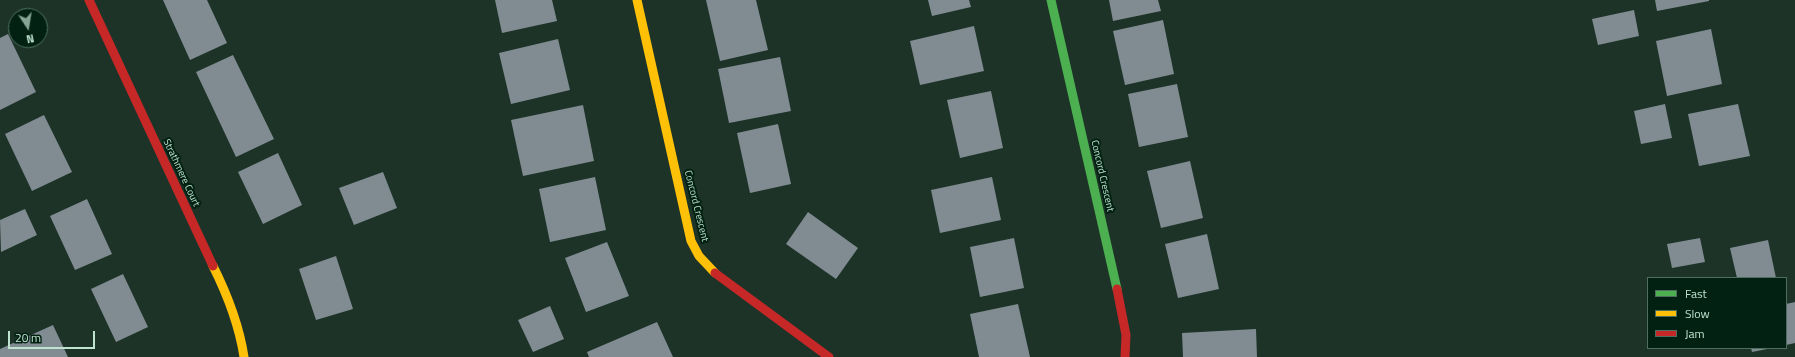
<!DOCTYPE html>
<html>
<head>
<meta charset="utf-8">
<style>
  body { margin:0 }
  #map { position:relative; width:1795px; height:357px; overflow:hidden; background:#1d3328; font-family:"Titillium Web",sans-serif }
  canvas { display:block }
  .legend { position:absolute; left:1647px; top:277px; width:140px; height:72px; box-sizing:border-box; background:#022113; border:1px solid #4e6f5e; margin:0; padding:5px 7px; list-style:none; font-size:12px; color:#bfe3ce }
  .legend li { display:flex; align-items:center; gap:8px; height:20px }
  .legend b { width:20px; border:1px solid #4e6f5e }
  .north { position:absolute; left:8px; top:8px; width:40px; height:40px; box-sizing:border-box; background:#022113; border:1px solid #4e6f5e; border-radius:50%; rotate:168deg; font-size:11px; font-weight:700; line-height:16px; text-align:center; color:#bfe3ce }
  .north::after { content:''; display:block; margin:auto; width:14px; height:18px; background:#86a594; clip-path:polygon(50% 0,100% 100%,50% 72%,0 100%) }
  .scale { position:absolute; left:8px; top:331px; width:87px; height:18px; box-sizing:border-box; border:2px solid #bfe3ce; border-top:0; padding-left:5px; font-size:12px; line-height:14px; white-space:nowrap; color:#bfe3ce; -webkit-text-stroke:3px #022113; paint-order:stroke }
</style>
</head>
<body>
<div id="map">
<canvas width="1795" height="357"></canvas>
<ul class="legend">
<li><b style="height:5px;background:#4caf50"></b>Fast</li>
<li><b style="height:5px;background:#ffc107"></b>Slow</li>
<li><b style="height:5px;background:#c62828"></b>Jam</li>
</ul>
<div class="north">N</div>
<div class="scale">20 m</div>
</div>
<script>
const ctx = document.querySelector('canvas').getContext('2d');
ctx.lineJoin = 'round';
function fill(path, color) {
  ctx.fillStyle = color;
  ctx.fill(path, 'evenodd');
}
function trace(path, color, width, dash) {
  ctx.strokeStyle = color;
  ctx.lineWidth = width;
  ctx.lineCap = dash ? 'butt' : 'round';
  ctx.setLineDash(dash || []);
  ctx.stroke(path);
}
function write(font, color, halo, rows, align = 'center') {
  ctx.font = font + ' "Titillium Web",sans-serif';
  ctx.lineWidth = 4;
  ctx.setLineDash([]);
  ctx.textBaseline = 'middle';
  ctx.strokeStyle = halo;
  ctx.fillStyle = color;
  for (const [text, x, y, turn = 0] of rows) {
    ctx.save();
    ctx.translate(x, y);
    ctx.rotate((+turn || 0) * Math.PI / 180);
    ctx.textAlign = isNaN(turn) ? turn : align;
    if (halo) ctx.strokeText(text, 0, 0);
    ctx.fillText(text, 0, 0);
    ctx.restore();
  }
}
const building = new Path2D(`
  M163,0H207L227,43L190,60Z
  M495,0H552L557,21L502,33Z
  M706,0H756L768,50L720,61Z
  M928,0H969L971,7L932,16Z
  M1109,0H1158L1161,11L1113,21Z
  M1655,0H1709V1L1657,11Z
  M1634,10L1639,36L1598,45L1592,19Z
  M1163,20L1174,74L1125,85L1113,31Z
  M974,26L984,71L920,85L910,41Z
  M1711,29L1722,84L1667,96L1656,41Z
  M8,34L36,92L0,110V38Z
  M558,39L570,90L511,104L499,53Z
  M233,55L274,139L236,157L196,72Z
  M780,57L791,111L729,123L718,69Z
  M1177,84L1188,137L1139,147L1128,94Z
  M991,91L1003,148L960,158L947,100Z
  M1665,104L1672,138L1641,144L1634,111Z
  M1738,104L1750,156L1699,166L1688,114Z
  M583,105L594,161L523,176L511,120Z
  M44,115L72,172L32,191L5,134Z
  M778,124L791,184L750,193L737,133Z
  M278,153L302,205L263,224L238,172Z
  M1190,161L1203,218L1161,228L1147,171Z
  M383,172L397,208L354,225L339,188Z
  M595,177L606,230L550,242L539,189Z
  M992,177L1001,220L940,233L931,190Z
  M87,199L112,254L75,270L50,216Z
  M25,209L37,235L1,252L0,220Z
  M808,212L858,248L836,279L786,244Z
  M1207,234L1219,289L1178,298L1165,244Z
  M1014,238L1024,288L980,297L970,247Z
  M1700,238L1705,262L1672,268L1667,244Z
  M1768,240L1776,278H1737L1730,248Z
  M607,242L629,296L586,312L565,258Z
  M336,256L353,309L316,320L299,269Z
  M123,274L148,327L116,342L91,289Z
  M1795,302V343L1786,345V304Z
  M1018,304L1030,357H979L970,314Z
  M550,306L564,339L533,352L518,320Z
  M657,322L673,357H589L587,352Z
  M53,325L68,357H0V349Z
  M1256,329L1257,357H1183L1182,333Z
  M1751,348H1767V349L1752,352Z`);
const fast = new Path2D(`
  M1051,0L1117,289`);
const slow = new Path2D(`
  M637,0L691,241L699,256L715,273
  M213,266C228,296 239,324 244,357`);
const jam = new Path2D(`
  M89,0L213,266
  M715,273L829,357
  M1117,289L1126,335L1125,357`);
const streetNames = [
  ["Strathmere Court",181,173,65],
  ["Concord Crescent",1102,176,77],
  ["Concord Crescent",696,206,76]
];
fill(building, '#818c92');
trace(fast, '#4caf50', 9);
trace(slow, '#ffc107', 9);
trace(jam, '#c62828', 9);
write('10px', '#bfe3ce', '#022113', streetNames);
</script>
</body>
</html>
